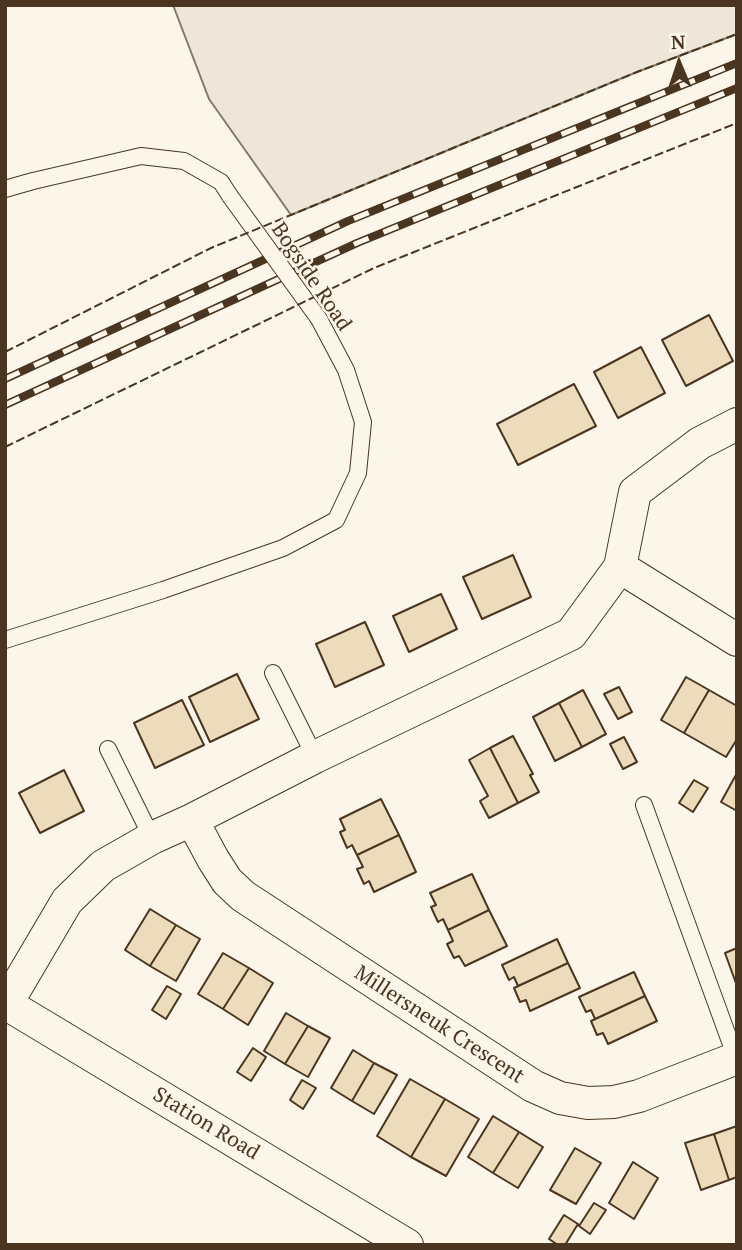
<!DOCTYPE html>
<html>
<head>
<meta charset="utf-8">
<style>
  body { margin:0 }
  #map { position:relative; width:742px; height:1250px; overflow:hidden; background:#fbf6e9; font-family:"PT Serif",serif }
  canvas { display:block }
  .frame { position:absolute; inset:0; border:7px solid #4a3520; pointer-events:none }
  .north { position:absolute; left:644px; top:28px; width:70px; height:70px; -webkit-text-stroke:5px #fbf6e9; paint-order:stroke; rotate:358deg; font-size:19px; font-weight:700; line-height:28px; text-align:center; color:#4a3520 }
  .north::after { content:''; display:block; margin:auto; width:24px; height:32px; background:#4a3520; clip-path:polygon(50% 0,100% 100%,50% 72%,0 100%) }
</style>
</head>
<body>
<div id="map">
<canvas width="742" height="1250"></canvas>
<div class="frame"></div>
<div class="north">N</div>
</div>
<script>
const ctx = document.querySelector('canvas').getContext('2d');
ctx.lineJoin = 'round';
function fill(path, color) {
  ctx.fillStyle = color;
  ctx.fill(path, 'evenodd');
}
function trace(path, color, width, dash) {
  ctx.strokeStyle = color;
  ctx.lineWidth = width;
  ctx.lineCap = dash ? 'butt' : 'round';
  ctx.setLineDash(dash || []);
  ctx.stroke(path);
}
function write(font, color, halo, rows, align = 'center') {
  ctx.font = font + ' "PT Serif",serif';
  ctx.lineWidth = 5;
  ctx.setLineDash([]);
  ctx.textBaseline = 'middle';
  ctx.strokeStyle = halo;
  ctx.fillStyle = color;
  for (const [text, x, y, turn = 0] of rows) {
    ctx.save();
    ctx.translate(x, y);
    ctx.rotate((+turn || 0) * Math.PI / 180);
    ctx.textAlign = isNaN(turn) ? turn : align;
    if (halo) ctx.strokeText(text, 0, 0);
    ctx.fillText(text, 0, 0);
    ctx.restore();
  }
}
const green = new Path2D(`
  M173,5H737V34L637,72L291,215L209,99Z`);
const building = new Path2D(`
  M709,315L733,361L686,386L662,340Z
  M641,347L665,393L618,418L594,372Z
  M574,384L596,426L518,465L497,424Z
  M513,555L531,597L482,619L463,577Z
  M441,594L457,629L409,652L393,616Z
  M365,622L384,665L335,687L316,644Z
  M237,674L259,719L210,742L189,697Z
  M686,677L709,690L684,733L661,720Z
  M619,687L632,712L618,719L604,694Z
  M583,690L606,734L582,747L559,703Z
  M709,690L737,706V739L726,757L684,733Z
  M182,700L204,745L155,768L134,723Z
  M559,703L582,747L555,761L533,717Z
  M513,736L533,774L530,775L539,792L518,803L490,748Z
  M624,737L637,762L623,769L610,744Z
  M490,748L518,803L489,818L480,801L488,796L469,760Z
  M64,770L84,811L40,833L19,793Z
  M737,773V811L721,802Z
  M694,780L708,788L693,812L679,803Z
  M381,799L399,835L357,855L352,845L347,848L340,832L345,830L340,819Z
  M399,835L416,872L374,892L369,881L364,884L357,869L363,867L357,855Z
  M472,874L489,910L448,930L443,919L438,922L431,907L436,905L430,893Z
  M150,909L176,925L150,966L125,950Z
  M489,910L507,946L465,966L459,956L454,958L447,944L453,941L448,930Z
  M176,925L200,939L176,981L150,966Z
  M557,939L568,963L518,986L514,977L509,980L502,965Z
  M737,948V986L725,953Z
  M223,953L249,968L223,1009L198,994Z
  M568,963L580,988L530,1011L526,1000L520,1002L514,988Z
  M249,968L273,983L248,1025L223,1009Z
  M634,972L645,996L595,1019L591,1010L586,1012L579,997Z
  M167,986L181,994L166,1019L152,1010Z
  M645,996L657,1021L608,1044L603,1033L597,1035L591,1021Z
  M286,1013L308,1026L285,1064L264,1051Z
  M308,1026L330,1038L308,1077L285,1064Z
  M253,1048L266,1057L251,1081L237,1072Z
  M353,1050L374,1063L352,1101L331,1088Z
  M374,1063L397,1075L374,1114L352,1101Z
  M410,1079L445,1099L411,1157L377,1136Z
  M302,1080L316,1088L303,1109L290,1100Z
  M445,1099L479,1119L446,1176L411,1157Z
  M493,1116L519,1132L493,1173L468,1157Z
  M737,1126V1177L729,1180L714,1134Z
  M519,1132L543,1147L518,1188L493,1173Z
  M714,1134L729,1180L701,1190L685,1143Z
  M575,1148L601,1163L576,1204L550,1190Z
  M633,1162L658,1178L634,1219L609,1203Z
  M594,1203L606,1210L590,1234L579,1226Z
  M564,1215L578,1224L565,1245H558L549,1239Z`);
const lane = new Path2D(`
  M5,189L33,181L141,156L184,161L221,182L230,196
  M5,640L163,590L283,548L336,520L358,473L363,422L346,370L319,319
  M273,673L315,757
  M108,749L152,838
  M644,805L736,1058`);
const street = new Path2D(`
  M620,567L737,640
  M192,820L213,859L227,881L243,896L533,1086L560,1098L588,1103L614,1102L639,1096L737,1058
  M5,1003L407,1245
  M7,1003L67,901L103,866L152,838L192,820L315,757L571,634L620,567L635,492L700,443L737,424`);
const rail = new Path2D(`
  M5,379L348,221L737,63
  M5,405L357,243L737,88`);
const laneBridge = new Path2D(`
  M230,196L319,319`);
const fence = new Path2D(`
  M5,352L211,248L637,72L737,34
  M5,447L374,268L737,123`);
const streetNames = [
  ["Bogside Road",311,277,56],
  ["Millersneuk Crescent",439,1025,33],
  ["Station Road",206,1124,31]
];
fill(green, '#ede6d9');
trace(green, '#887966', 2);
fill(building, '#ecdcbc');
trace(building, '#4a3520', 2);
trace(lane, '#4a3520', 18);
trace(street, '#4a3520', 34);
trace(lane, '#fbf6e9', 16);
trace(street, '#fbf6e9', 32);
trace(rail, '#4a3520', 8);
trace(rail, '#fbf6e9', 5, [16]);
trace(laneBridge, '#4a3520', 18, []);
trace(laneBridge, '#fbf6e9', 16);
trace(fence, '#4a3520', 2, [9, 3.5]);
write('21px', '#4a3520', '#fbf6e9', streetNames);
</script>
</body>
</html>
